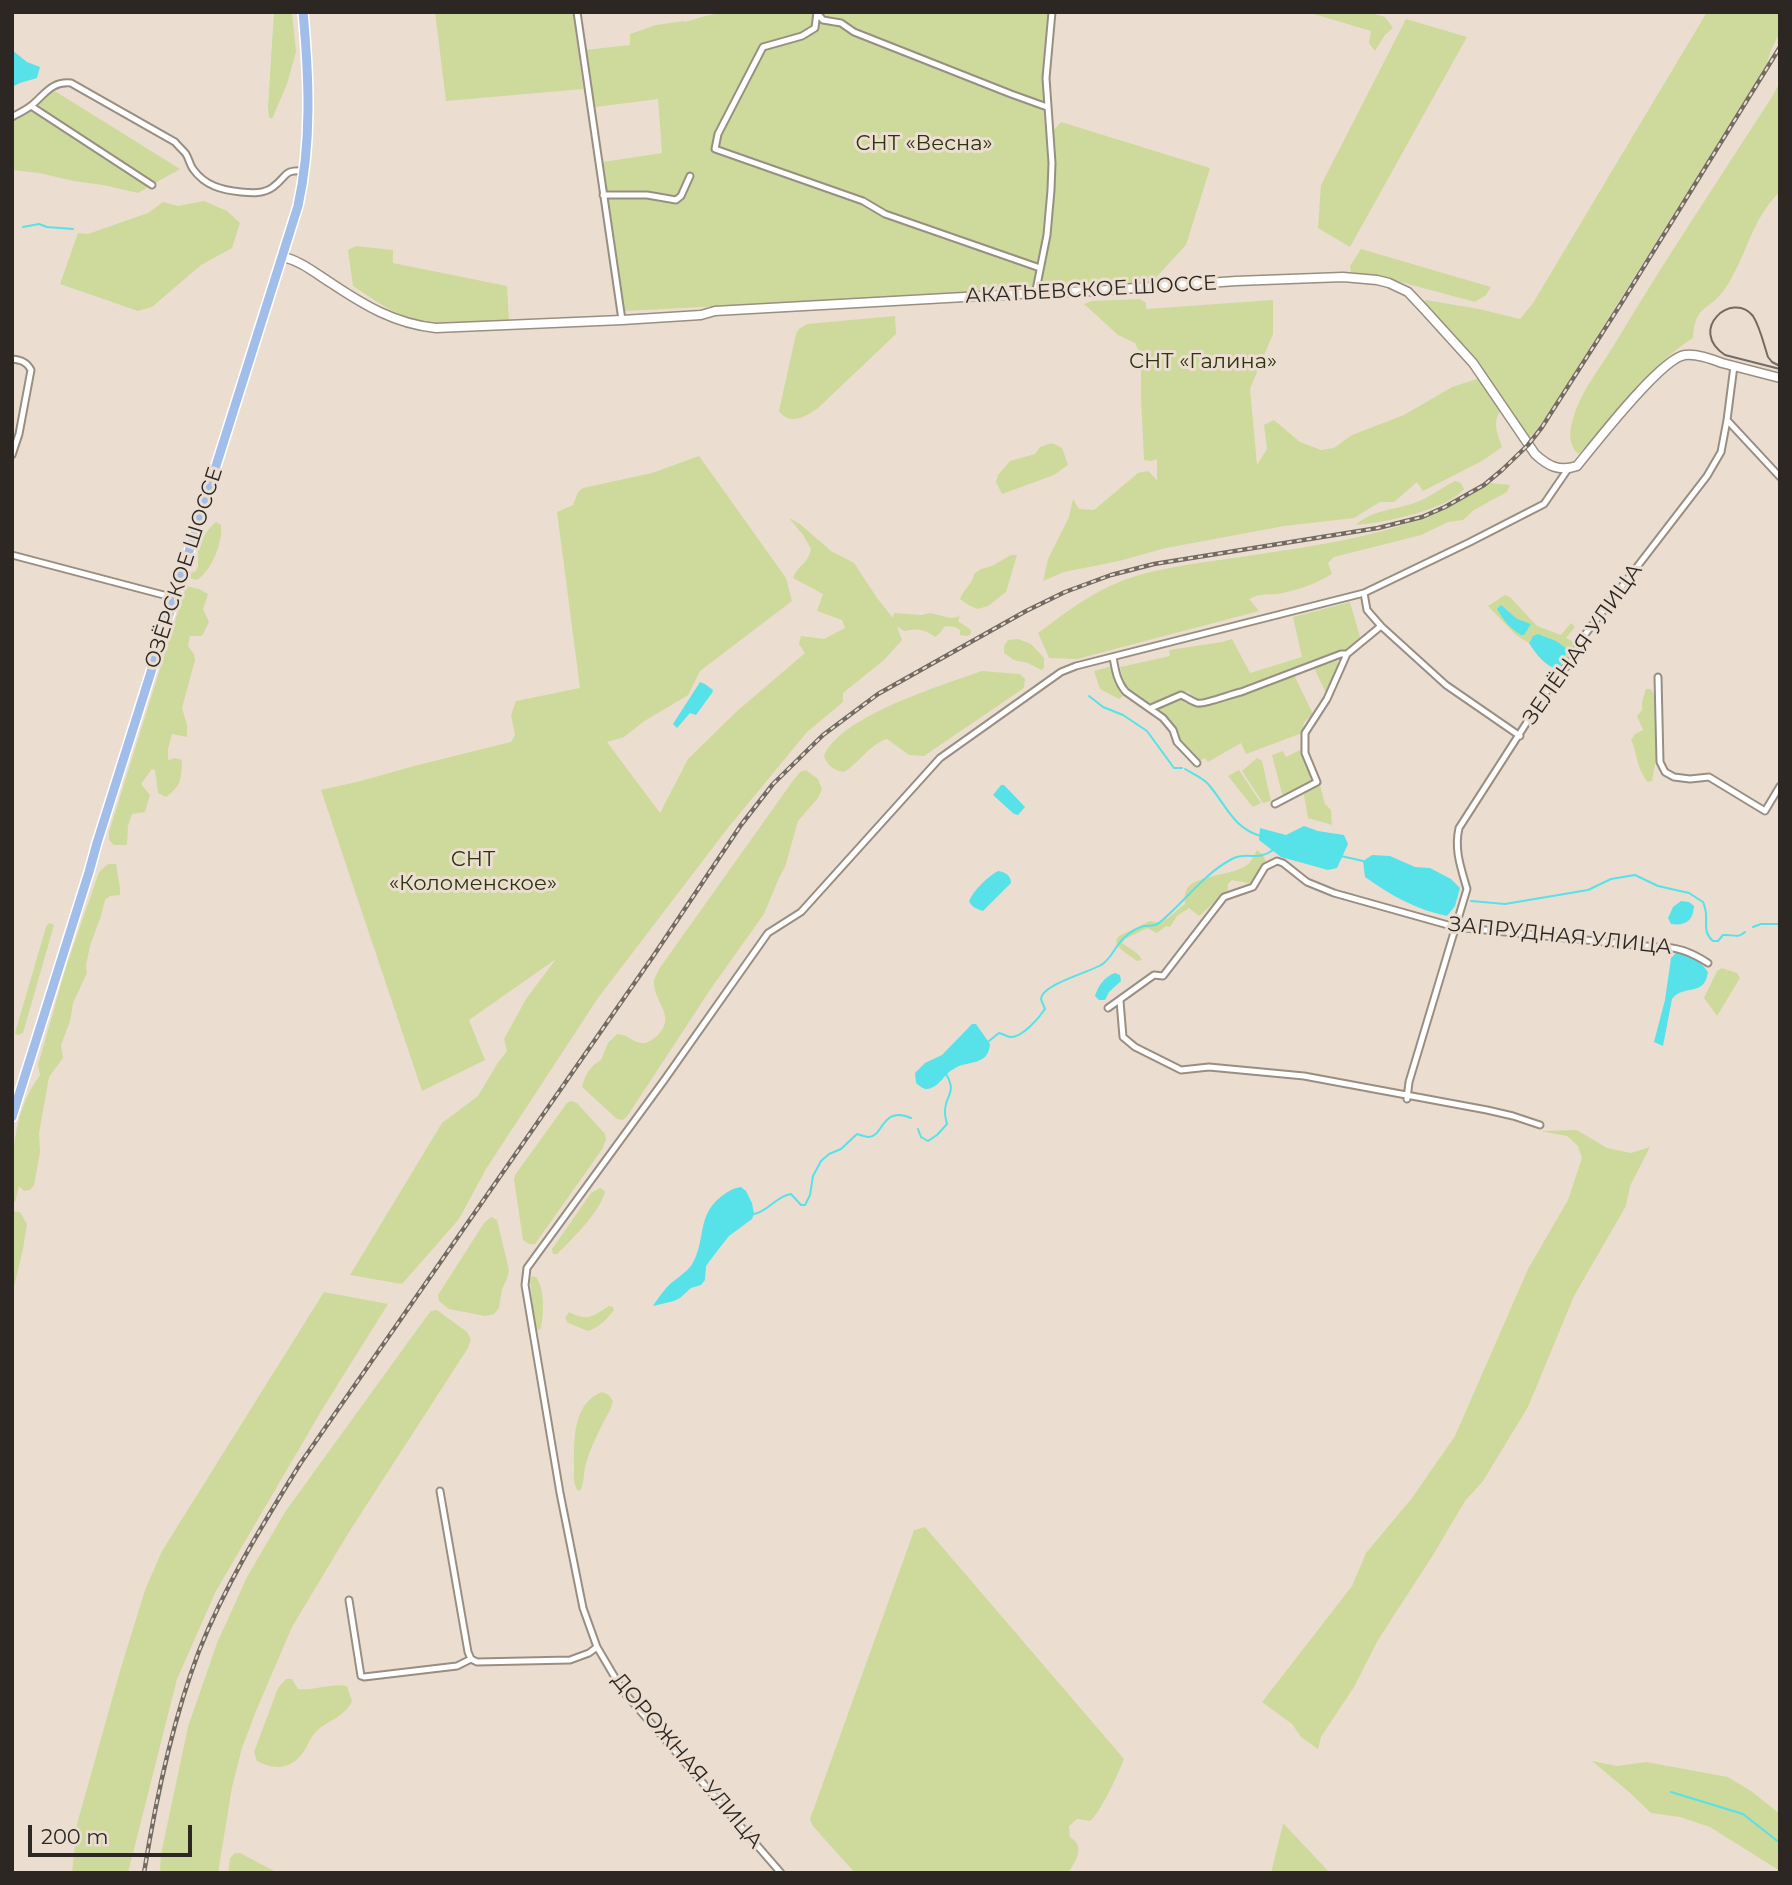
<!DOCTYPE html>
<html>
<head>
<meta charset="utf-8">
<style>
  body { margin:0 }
  #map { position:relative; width:1792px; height:1885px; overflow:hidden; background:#ebded1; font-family:Montserrat,sans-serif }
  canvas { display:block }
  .frame { position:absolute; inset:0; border:14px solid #2c2723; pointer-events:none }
  .scale { position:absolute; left:28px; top:1825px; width:164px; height:32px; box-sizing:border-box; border:4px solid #2c2723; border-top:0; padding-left:9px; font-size:21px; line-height:24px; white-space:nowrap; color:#2c2723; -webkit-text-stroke:5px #ebded1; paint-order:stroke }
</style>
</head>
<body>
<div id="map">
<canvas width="1792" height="1885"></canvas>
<div class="frame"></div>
<div class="scale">200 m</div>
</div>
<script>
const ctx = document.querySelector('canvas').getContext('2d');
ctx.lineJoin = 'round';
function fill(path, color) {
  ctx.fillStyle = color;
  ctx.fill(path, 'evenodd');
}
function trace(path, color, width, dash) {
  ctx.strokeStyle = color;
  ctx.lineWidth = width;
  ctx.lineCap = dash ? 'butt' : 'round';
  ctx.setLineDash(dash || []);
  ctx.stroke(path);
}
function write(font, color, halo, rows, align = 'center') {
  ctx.font = font + ' Montserrat,sans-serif';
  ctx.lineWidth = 6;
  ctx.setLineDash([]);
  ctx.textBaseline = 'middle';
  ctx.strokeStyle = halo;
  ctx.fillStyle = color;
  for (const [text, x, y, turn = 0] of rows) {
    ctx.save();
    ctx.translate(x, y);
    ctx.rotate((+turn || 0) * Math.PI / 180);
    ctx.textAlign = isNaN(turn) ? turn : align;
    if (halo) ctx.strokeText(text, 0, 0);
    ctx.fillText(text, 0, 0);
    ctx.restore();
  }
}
const green = new Path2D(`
  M274,12H292L296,52L287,84L272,119L269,117L268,107Z
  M435,12H573L583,89L446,101Z
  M726,12H1052L1046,78L1050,134L1061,122L1210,168L1186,245L1150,284L625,311L603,162L662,153L658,99L595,107L585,50L630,45V34L656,25L684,21L685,22L705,16Z
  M1307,12H1368L1385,17L1393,28L1385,35L1375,51L1369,43L1371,31Z
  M1707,12H1780V32L1771,50L1766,67L1547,416L1533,434L1528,437L1487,376L1424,303L1426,300L1479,309L1520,319L1533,303Z
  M1406,19L1467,37L1350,247L1318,228L1321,185Z
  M1780,82V192C1751,218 1746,260 1724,290C1708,312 1695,304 1693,338C1650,365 1620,409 1588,448L1578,454C1568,444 1569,432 1573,419C1581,390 1602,366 1617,340C1667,257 1721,176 1773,95Z
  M50,88L180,169L138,193L103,185L74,181L39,173L12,170V120L34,107Z
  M204,201L227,211L240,223L232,248L201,265L152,307L138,311L60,284L78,233L88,234L148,213L163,202L178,206Z
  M356,246L393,250V263L507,286L509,322C483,323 440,330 416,321C393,314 373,299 353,286L348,250Z
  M1361,249L1491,287L1486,295L1475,302L1393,280L1351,272L1350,266Z
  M1140,299L1146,303V309L1273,300V334L1250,389L1257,465L1267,449L1264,425L1274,420L1300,442L1321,450L1334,448L1352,435L1404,415L1452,387L1477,379L1484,386L1500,412C1492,423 1498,435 1502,447L1482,461L1423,491L1417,482L1394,502H1380L1354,518L1284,526L1166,548L1119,561L1064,572L1043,581L1048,559L1069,517L1073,499L1079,509L1094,510L1138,473L1148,471L1157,480V459L1151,461L1144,460L1141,398V356L1135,343L1118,335L1084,304L1092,301Z
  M895,316L896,334L818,408C806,417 789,426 779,411L796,334L799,329L807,324Z
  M1052,443L1062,448L1068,465L1054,475L1002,494L996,482L998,475L1010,461L1035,454L1040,447Z
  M699,456L786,578L792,601L700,671L688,695L643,722L624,737L607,742L660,813L688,759L736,712L805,653L799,644L801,636L824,639L845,628L842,620L817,611L823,594L793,578C799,563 807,566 811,549L803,535L789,518L800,524L831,551L854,563L877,598L893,618L894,613L921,615L930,613L951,618L957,617L960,615L958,621L971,630V634L967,636L960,635V630L955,627L945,626L940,633L935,637C925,629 916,628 904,631L897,626L902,640L884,660L843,693V702L807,732L727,829L598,998L486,1169L459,1219L402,1284L350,1275L442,1123L478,1096L497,1064L507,1051L504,1039L526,999L556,959L469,1020L485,1060L422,1091L321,790L361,781L414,766L511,742L515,735L511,715L516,701L580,688L557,512L573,505L578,492L583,488L652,473Z
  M1455,481L1461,483L1464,489C1447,510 1383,523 1356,525C1371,510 1395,510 1414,503C1429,498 1441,488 1455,481Z
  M1490,483L1510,485L1507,492L1474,510L1463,520L1448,522L1421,535L1334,557L1328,563L1332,574C1315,584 1296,591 1277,594C1264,595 1261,593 1249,599L1259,611L1077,659L1049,658L1038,633C1065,613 1092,592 1124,580C1158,568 1191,564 1227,559C1317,545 1414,536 1490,483Z
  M216,522L221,525C223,543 212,570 197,580L189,578L190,573L196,571C200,563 197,561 198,553C198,541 208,529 216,522Z
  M1011,555H1017L1006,592L988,606L978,609L970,606L960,599C963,590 973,583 974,574L981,569L992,566Z
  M186,586L199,589L208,594L203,609L209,622L202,636H190L188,646L194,654L195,660L182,708L187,725V737L172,734L168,749V760L175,758L182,760C181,779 182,785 166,797L158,793L155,770L152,769L141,784L150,795L145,812L132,814L128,826L127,845H114L109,840V832Z
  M1505,595L1510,597L1537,626L1561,635L1571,623L1575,627L1566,638L1574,642V651L1566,665L1561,666V658L1566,648L1542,635L1531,638L1529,643L1516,635L1488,606Z
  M1350,602L1361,640L1344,651L1245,689L1243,687L1205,701L1197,702L1188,691L1164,699L1150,706L1125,687L1120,667L1170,656L1169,650L1222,642L1232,639L1250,673L1302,657L1293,617Z
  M1018,639L1031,644L1044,658V668L1041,670L1028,663L1014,660L1004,653V646L1008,640Z
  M1337,661L1340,666L1326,693L1314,668Z
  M1112,666L1123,696L1119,699L1100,689L1094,671Z
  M982,671L1020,674L1025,679L1024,688L924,756L909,755L887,739C870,744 859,763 844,772C833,770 828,766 824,756C840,716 943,685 982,671Z
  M1294,675L1313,714L1304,722L1302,733L1246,754L1241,743L1208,762L1205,758L1199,761L1179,742L1181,741C1177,727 1167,719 1156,710L1162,705L1182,698C1187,700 1193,705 1198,706C1212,707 1226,695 1240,695Z
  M1646,689H1651L1655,696L1657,754L1652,781L1648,782C1636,769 1638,754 1631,740L1635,734L1643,730L1637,716L1642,710V702Z
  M1300,750L1314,780L1285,795L1282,794L1272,755L1283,751L1286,757Z
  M1257,758L1262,761L1271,801L1263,803L1242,771Z
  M806,770L818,779L822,789L818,798L798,821L785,867L778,880L764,914L712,987L628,1115L623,1120L617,1119L582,1087C585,1075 590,1066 601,1060L608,1043L617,1034C628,1034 633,1043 642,1043C647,1044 653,1039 657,1036C677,1016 655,1004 654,984C653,979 657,974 659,969L792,782L800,772Z
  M1239,770L1261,803L1253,807L1228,776Z
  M1319,782L1325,804L1331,810L1332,825L1308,818L1303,790Z
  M1257,850L1263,855L1266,862L1252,884L1232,880L1228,884V890L1199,916L1189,908L1177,916L1170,927L1166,926L1157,933L1147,928L1125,939L1122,943L1138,954L1142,960L1137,961L1123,951L1117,945L1116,940L1119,936L1150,921C1166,926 1174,911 1185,904C1185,899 1184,892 1188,887C1199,875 1234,875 1247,865C1252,861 1254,855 1257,850Z
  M108,864H116L120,888V895L110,896L105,900L101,916L90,946L86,965L87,973L73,1003L70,1021L61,1045L63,1058L49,1077L39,1133L40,1152L34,1185L30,1190L24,1191L19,1186L15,1202H12C12,1157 12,1113 40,1075L38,1065L66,967L99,872Z
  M49,923L54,925L23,1033L18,1035L15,1033L46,927Z
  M1722,968L1737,973L1740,978L1717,1016L1704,998L1717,971Z
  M571,1101L577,1103L605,1134L606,1139L603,1148L535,1244H529L523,1240L514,1180L515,1175L567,1103Z
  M1577,1130L1607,1148L1631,1153L1650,1147L1630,1186L1626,1206L1574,1296L1528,1407L1483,1481L1465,1501L1433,1555L1378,1640L1354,1687L1321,1737L1318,1749L1301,1737L1292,1724L1262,1702L1352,1586L1366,1553L1412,1498L1455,1436L1528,1269L1568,1200L1582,1158L1578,1146L1567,1136L1540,1131Z
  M600,1188L605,1191C603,1208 571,1241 557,1254H553L552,1249L591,1193Z
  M12,1211L20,1212L27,1224L23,1249L12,1295Z
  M491,1217L497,1220L509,1270L507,1279L502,1289L499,1308L494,1314L485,1316L449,1309L439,1301L438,1295L484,1223Z
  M532,1276L536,1277C545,1290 544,1313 541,1328L539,1330L535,1328L530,1280Z
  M324,1292L388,1304L323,1408L216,1591L177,1679L128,1873H72L77,1824L120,1671L145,1590L162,1551Z
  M609,1306L613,1307L614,1310C606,1320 600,1327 588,1331L568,1323L565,1318L569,1312C588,1322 593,1316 609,1306Z
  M437,1310L467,1332L471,1339L468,1348L349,1532L292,1627L256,1711L242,1748L232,1787L218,1873H162L160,1869L161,1854L188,1727L217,1643L247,1577L285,1512L424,1320L431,1311Z
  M602,1392L609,1395L613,1401C611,1409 608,1414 604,1421C597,1435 590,1449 586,1463C583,1473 585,1482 580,1491L577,1490L574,1482C575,1452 568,1405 602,1392Z
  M925,1527L1124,1759C1119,1773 1100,1813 1090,1821L1077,1819L1069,1826L1070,1837C1086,1847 1076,1861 1068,1873H855L812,1825L810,1819L911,1539L914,1530Z
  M286,1679H292L298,1689C314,1691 330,1683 347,1686L352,1701C345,1716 332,1719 320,1728C312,1734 309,1743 304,1751C293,1769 275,1771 257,1761L254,1752L278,1688Z
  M1592,1761L1617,1766L1646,1762L1728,1777L1751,1791L1780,1814V1871L1710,1827L1680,1817L1651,1813L1629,1792Z
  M1283,1824H1284L1330,1873H1271Z
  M235,1853H240L278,1873H228L230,1858Z`);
const water = new Path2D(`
  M12,50L27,62L40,67L37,78L20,83L12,87Z
  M1501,605L1517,619L1531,624L1524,635H1521C1511,629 1503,620 1497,609Z
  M1538,634L1556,641L1566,648L1565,655L1561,658V666L1557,669C1545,666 1536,654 1529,643L1533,636Z
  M700,682L705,684L713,690L712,693L696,715L690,713L677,728L673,724Z
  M1001,785H1004L1025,807L1018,815L1014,814L993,795Z
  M1304,826L1318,831L1344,835L1348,844L1337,868L1328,870L1281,857L1259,840L1260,828L1286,835Z
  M1372,855L1390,856L1415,867L1430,868L1451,879L1460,888L1455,906L1447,916C1417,910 1390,895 1365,877L1363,861Z
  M998,871C1005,872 1011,875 1011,883L983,911C977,909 971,907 969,901C974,890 987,877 998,871Z
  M1681,901L1689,902L1694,906C1693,921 1686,926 1671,924L1668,918L1673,907Z
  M1676,953C1691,954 1700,961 1708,972C1704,998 1685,983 1672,999L1663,1046L1654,1042L1665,1000L1671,958Z
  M1115,973L1120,975L1121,981L1109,992L1105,1000H1099L1095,996C1098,986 1105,976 1115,973Z
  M972,1024H976L990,1044C988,1068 966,1059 952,1070C944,1075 940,1085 931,1088C925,1091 921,1087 916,1083L915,1073L925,1063L942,1055Z
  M741,1187L746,1191L752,1203L754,1214L752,1219L729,1236L718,1250L706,1266L705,1280L701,1285L691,1288L680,1298L674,1301L653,1306C658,1298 663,1291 670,1284C677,1278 685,1273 691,1266C708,1239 694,1214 726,1193C731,1190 734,1188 741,1187Z`);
const stream = new Path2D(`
  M23,227L39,224L47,227L73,229
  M1089,696L1103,707L1123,715L1147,731L1174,768H1182
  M1185,769C1193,774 1204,778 1209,785C1226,805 1234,829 1261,836
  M1341,856L1363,861
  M1471,901L1505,904L1588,890L1611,879L1635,875L1658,886L1689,893L1703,902C1704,904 1706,911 1706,914C1707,925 1703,932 1713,941H1718L1723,935C1732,934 1738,939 1745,932
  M1753,927L1761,924H1780
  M989,1041L999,1033C1003,1034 1006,1036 1010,1037C1022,1038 1039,1018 1045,1009C1044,1006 1042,1003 1041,999C1041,985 1090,972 1101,965C1112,959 1115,945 1125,937C1130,932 1137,928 1144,926C1150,925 1154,927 1159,923C1184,903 1203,874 1232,859C1248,851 1257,862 1273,850
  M918,1129L921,1137L928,1141L937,1135L947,1124C946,1120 945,1116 945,1113C944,1095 958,1094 946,1074
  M754,1214C769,1211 776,1196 791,1194L801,1205H805L810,1195L813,1176L821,1161L829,1154L841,1149L857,1134C861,1135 865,1137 869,1137C883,1137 882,1105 911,1118
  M1671,1792L1743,1814L1780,1843`);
const minor = new Path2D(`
  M577,12L622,320
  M817,12L815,28L802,36L763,47L718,134L715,149L863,201L885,214L1040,268
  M817,13L823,20L841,23L854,32L1011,94L1047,107
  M31,106L152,185
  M12,117C19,113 26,110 32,105C45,94 52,81 71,83L175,142C178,146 183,150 186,154C189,159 190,165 193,169C205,186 222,190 241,192C252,193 264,194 273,187C288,176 283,169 305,171
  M603,195H647L676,200L681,196L690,176
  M1036,290L1047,235L1051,190L1052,163L1046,78L1052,12
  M12,359C21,360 27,362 31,370L19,434L12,455
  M1727,420L1780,477
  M12,555L175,598
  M1364,593L1367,610L1381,626L1446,685L1520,736
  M1113,657C1115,669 1117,682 1126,692L1163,718L1173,730L1177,742L1197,763
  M1658,677L1660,762L1665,772L1674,777L1690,779L1709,777L1765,811L1780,786
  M1151,708L1181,695C1186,697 1191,701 1197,703C1203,705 1231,694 1241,692L1341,654H1347
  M1275,804L1317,782L1305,753V733L1327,699L1347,654L1381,626
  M1120,1001L1123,1037L1135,1047L1181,1070L1209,1067L1304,1076L1487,1110L1513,1116L1540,1125
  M1108,1008L1154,975L1163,976L1224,897L1253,887L1265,867L1277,861L1283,863L1307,882L1334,893L1455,927L1656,947C1676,946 1691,952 1708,963
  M1407,1099L1409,1082L1467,889C1461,868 1454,850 1459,828L1556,677L1570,663L1583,637L1707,476L1721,452L1727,420L1734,366
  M440,1491L468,1652L471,1659L477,1662L570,1660L589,1653L597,1647
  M349,1600L361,1676L364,1677L457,1666L471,1659
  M781,1873L623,1691L597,1647L583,1608L560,1493L525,1285L527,1268L665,1079L768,933L801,912L940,758L1061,672L1076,666L1364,593L1470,542L1544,504L1568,469`);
const secondary = new Path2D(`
  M283,257C301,261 315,273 331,283C364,305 395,324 436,328L622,320L701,315L715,311L1036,293L1094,291L1236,281L1343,277L1377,280L1389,283L1408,292L1424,309L1473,363L1535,454C1548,466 1559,472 1577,466C1595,444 1661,358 1685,355C1698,354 1711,359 1722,363C1741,368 1761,373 1780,378`);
const primary = new Path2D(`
  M12,1117L89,872L97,843L298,206C312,142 309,77 303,12`);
const tram = new Path2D(`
  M1780,366L1772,362L1768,357C1764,345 1760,327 1753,316C1732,290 1687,330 1725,355L1780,369`);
const rail = new Path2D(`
  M144,1873C156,1798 172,1722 199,1651C225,1585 263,1524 300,1464L654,955L741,825L773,784L823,735L878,694L1026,611L1065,592L1111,575L1154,564L1378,528L1422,517L1445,507L1484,485L1502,470L1528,445L1542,427L1622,302L1780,47`);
const parkNames = [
  ["СНТ «Весна»",924,144],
  ["СНТ «Галина»",1203,362],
  ["СНТ",473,860],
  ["«Коломенское»",473,884]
];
const streetNames = [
  ["АКАТЬЕВСКОЕ ШОССЕ",1091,290,-3],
  ["ОЗЁРСКОЕ ШОССЕ",184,568,-72],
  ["ЗЕЛЁНАЯ УЛИЦА",1583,644,-55],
  ["ЗАПРУДНАЯ УЛИЦА",1560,936,6],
  ["ДОРОЖНАЯ УЛИЦА",687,1761,50]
];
fill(green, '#cdda9b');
fill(water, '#57e1e8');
trace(stream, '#57e1e8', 2);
trace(minor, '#998e82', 9);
trace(secondary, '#998e82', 11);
trace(primary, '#fff', 12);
trace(minor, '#fff', 5);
trace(secondary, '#fff', 8);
trace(primary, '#a1beea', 9);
trace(tram, '#736b63', 2);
trace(rail, '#736b63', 4.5);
trace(rail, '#ebded1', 2, [5]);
write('21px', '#2d330c', '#ebded1', parkNames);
write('21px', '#2c2723', '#ebded1', streetNames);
</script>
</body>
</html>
